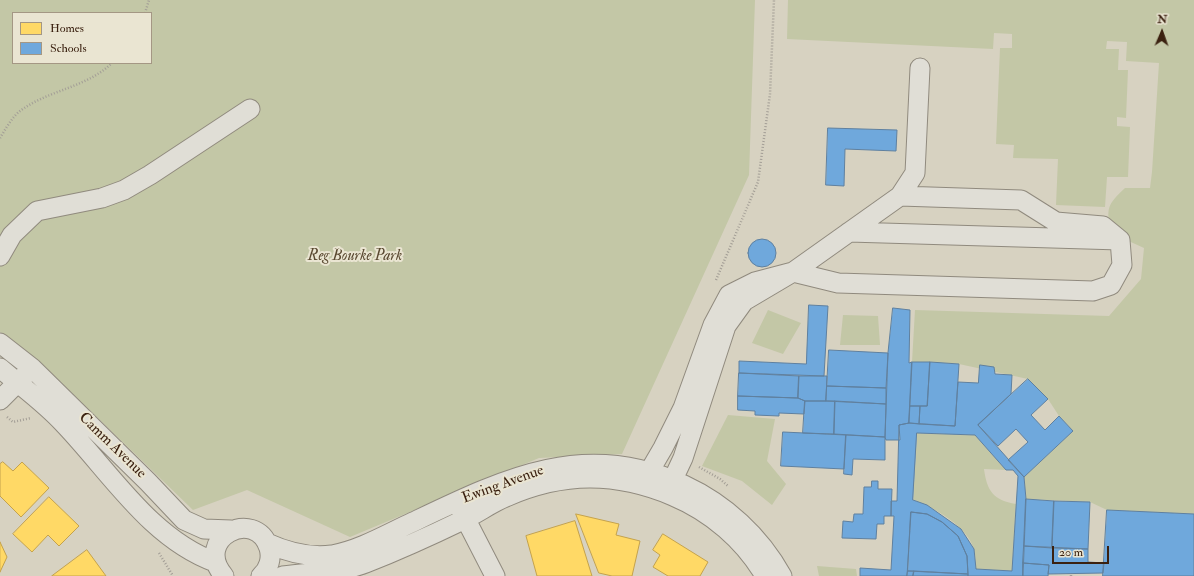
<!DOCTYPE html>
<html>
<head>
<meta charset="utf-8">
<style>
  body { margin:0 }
  #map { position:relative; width:1194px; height:576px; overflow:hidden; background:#d7d2c1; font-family:"IM FELL Double Pica",serif }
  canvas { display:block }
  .legend { position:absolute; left:12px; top:12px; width:140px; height:52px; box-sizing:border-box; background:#eae5d2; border:1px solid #a49784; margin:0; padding:5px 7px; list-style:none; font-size:12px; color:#3b2110 }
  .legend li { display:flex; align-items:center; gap:8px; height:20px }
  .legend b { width:20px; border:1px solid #a49784 }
  .north { position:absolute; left:1142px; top:12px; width:40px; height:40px; -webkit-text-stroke:3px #eae5d2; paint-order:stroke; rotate:2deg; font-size:11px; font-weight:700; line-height:16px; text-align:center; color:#3b2110 }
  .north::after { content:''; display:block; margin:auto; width:14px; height:18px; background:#3b2110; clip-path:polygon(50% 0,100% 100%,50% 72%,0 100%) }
  .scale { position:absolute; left:1052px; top:546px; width:57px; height:18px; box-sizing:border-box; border:2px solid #3b2110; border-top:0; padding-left:5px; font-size:12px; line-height:14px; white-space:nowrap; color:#3b2110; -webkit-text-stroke:3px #eae5d2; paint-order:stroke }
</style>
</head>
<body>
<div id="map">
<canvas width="1194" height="576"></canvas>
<ul class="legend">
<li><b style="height:11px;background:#ffd966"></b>Homes</li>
<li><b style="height:11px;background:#6fa8dc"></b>Schools</li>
</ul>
<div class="north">N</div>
<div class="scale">20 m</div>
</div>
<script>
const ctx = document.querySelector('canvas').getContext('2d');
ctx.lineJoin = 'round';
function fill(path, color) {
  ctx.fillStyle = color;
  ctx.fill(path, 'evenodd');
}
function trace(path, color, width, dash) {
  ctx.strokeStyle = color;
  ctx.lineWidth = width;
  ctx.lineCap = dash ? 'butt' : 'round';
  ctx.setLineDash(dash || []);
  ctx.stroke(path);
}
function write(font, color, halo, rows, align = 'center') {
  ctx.font = font + ' "IM FELL Double Pica",serif';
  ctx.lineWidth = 4;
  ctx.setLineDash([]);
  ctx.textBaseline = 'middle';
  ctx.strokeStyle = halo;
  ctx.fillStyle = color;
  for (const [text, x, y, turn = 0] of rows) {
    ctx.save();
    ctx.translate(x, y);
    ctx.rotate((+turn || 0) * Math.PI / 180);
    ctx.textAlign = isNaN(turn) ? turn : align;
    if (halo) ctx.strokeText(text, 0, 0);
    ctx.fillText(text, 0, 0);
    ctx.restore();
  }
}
const green = new Path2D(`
  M0,0H755L749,175L622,454L539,458L350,537L247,490L193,510L41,363L0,332ZM13,13H151V63H13Z
  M788,0H1194V514L1107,510L1090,502L1026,499L1024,477L1073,431L1059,416L1048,399L1028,379L959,364L912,362L915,310L1109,316L1141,279L1144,248L1111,233C1106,208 1107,205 1125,188H1150L1152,172L1159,63L1126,61L1127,42L1107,41L1106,49H1119L1118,70H1128L1126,118L1117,117V126L1130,127L1128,177H1107L1105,207L1056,205L1058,159L1013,158L1014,145L996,144L1000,48H1012V34L994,33L993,49L787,39Z
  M768,310L801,323L783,354L752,343Z
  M843,315L878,316L880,345H840Z
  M728,415L775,419L767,461L786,484L772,505L742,481L702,466Z
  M917,433L975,435L1006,470L984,469C987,491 993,500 1016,504L1012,571L976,569C975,563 976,556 974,550C969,527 933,507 913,500Z
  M817,566L856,569L857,576H819Z`);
const homes = new Path2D(`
  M3,462L13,471L22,462L49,488L21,517L0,496V464Z
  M49,497L79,526L59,546L48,535L32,552L13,534Z
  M576,514L619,524L616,535L640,541L632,576H612L599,573Z
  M575,521L592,576H537L526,536Z
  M663,534L708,562L700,576H668L653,567L660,555L653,550Z
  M0,542L7,557L0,572Z
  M87,550L106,576H52Z`);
const schools = new Path2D(`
  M828,128L897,130L896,151L845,149L844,186L826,185Z
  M748 253a14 14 0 1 1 28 0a14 14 0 1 1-28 0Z
  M809,305L828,306L824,376L739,373V361L806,364Z
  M893,308L910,310L909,363L912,362L909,423L899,425L900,440H886L885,437L888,353Z
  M829,350L888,353L886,388L827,386Z
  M912,362H930L927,406H910Z
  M930,362L959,364L955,426L919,424L920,406H927Z
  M980,365L994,367L995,374L1012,375L1011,394L978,425L1024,477L1026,499L1023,576H968L967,556L958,536L942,522L927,514L911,512L907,576H860V568L891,570L894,516H891V501H897L899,425L909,423L955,426L958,382L978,383ZM917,433L975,435L1006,470H1013L1018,476L1012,571L976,569L974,549L961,529L927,505L913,500Z
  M739,373L799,376L798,398L738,396Z
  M799,376H827L826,401H805L798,398Z
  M1028,379L1048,399L1031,415L1045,430L1059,416L1073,431L1024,477L1008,460L1028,442L1016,429L998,446L978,425Z
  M827,386L886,388V404L826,401Z
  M738,396L798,398L805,401L804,414L779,413V416L755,415V411L738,410Z
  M805,401H835L834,434L803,433Z
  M835,401L886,404L885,437L834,434Z
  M910,406H920L919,424L909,423Z
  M783,432L846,435L844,469L781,466Z
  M846,435L885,437V460L853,459L852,475L844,474Z
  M872,481H878V489H892L891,516H884V524H877L876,539L842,538L843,521L853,522L854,514H863L864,487H871Z
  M1026,499L1054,501L1052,548L1024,546Z
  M1054,501L1090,502L1088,549L1052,548Z
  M1107,510L1194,514V576H1103Z
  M911,512L927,514L942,522L958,536L967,556L968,574L908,571Z
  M1024,546L1088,549V562L1104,563L1103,573L1048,574L1049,565L1023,563Z
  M1023,563L1049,565L1048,576H1023Z
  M908,571H914L913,576H907Z
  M914,571L968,574V576H913Z`);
const path = new Path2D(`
  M145,13L149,0
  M0,138C5,130 12,117 20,111C48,90 86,88 112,63
  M716,280L758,182L770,94L774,0
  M7,417L13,422L31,418
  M699,467L720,479L728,486
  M159,553L173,576
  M1071,576V573`);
const minor = new Path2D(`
  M849,232L1120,240
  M0,256L12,235L37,211L102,198L124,190L150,175L250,109
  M0,343L32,368L148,482L184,520L204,529L231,530
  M0,368C22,387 45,403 64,424C110,472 151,539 215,562
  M0,400L26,374
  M642,484L663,448L683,408L713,325L729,295L755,282L793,272L838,283L1093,291L1111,285L1122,265L1120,240L1103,226L1056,222L1021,200L900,196
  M668,490L683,458L726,326L744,301L793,272L900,196L915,173L920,68
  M460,508L495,576
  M267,543C287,552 310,558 332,555C360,550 387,534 413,522C503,479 585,438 684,485C725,504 760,536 782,576
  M224,576C192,539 255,506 269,548C272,558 269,569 261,576
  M283,576C310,572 340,573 366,563C399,550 432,535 463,520C478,513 491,503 506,497C563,472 616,472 673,496C711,512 744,540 765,576`);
const parkNames = [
  ["Reg Bourke Park",355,257]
];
const streetNames = [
  ["Camm Avenue",112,446,44],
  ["Ewing Avenue",503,485,-20]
];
fill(green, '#c3c7a6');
fill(homes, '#ffd966');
trace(homes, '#c4a24c', 1);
fill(schools, '#6fa8dc');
trace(schools, '#5f809f', 1);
trace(minor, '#908a7e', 21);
trace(path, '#a39e96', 2.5, [1, 2]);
trace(minor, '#e0ded6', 19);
write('italic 15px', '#594830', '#eae5d2', parkNames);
write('15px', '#3b2110', '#eae5d2', streetNames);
</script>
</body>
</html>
